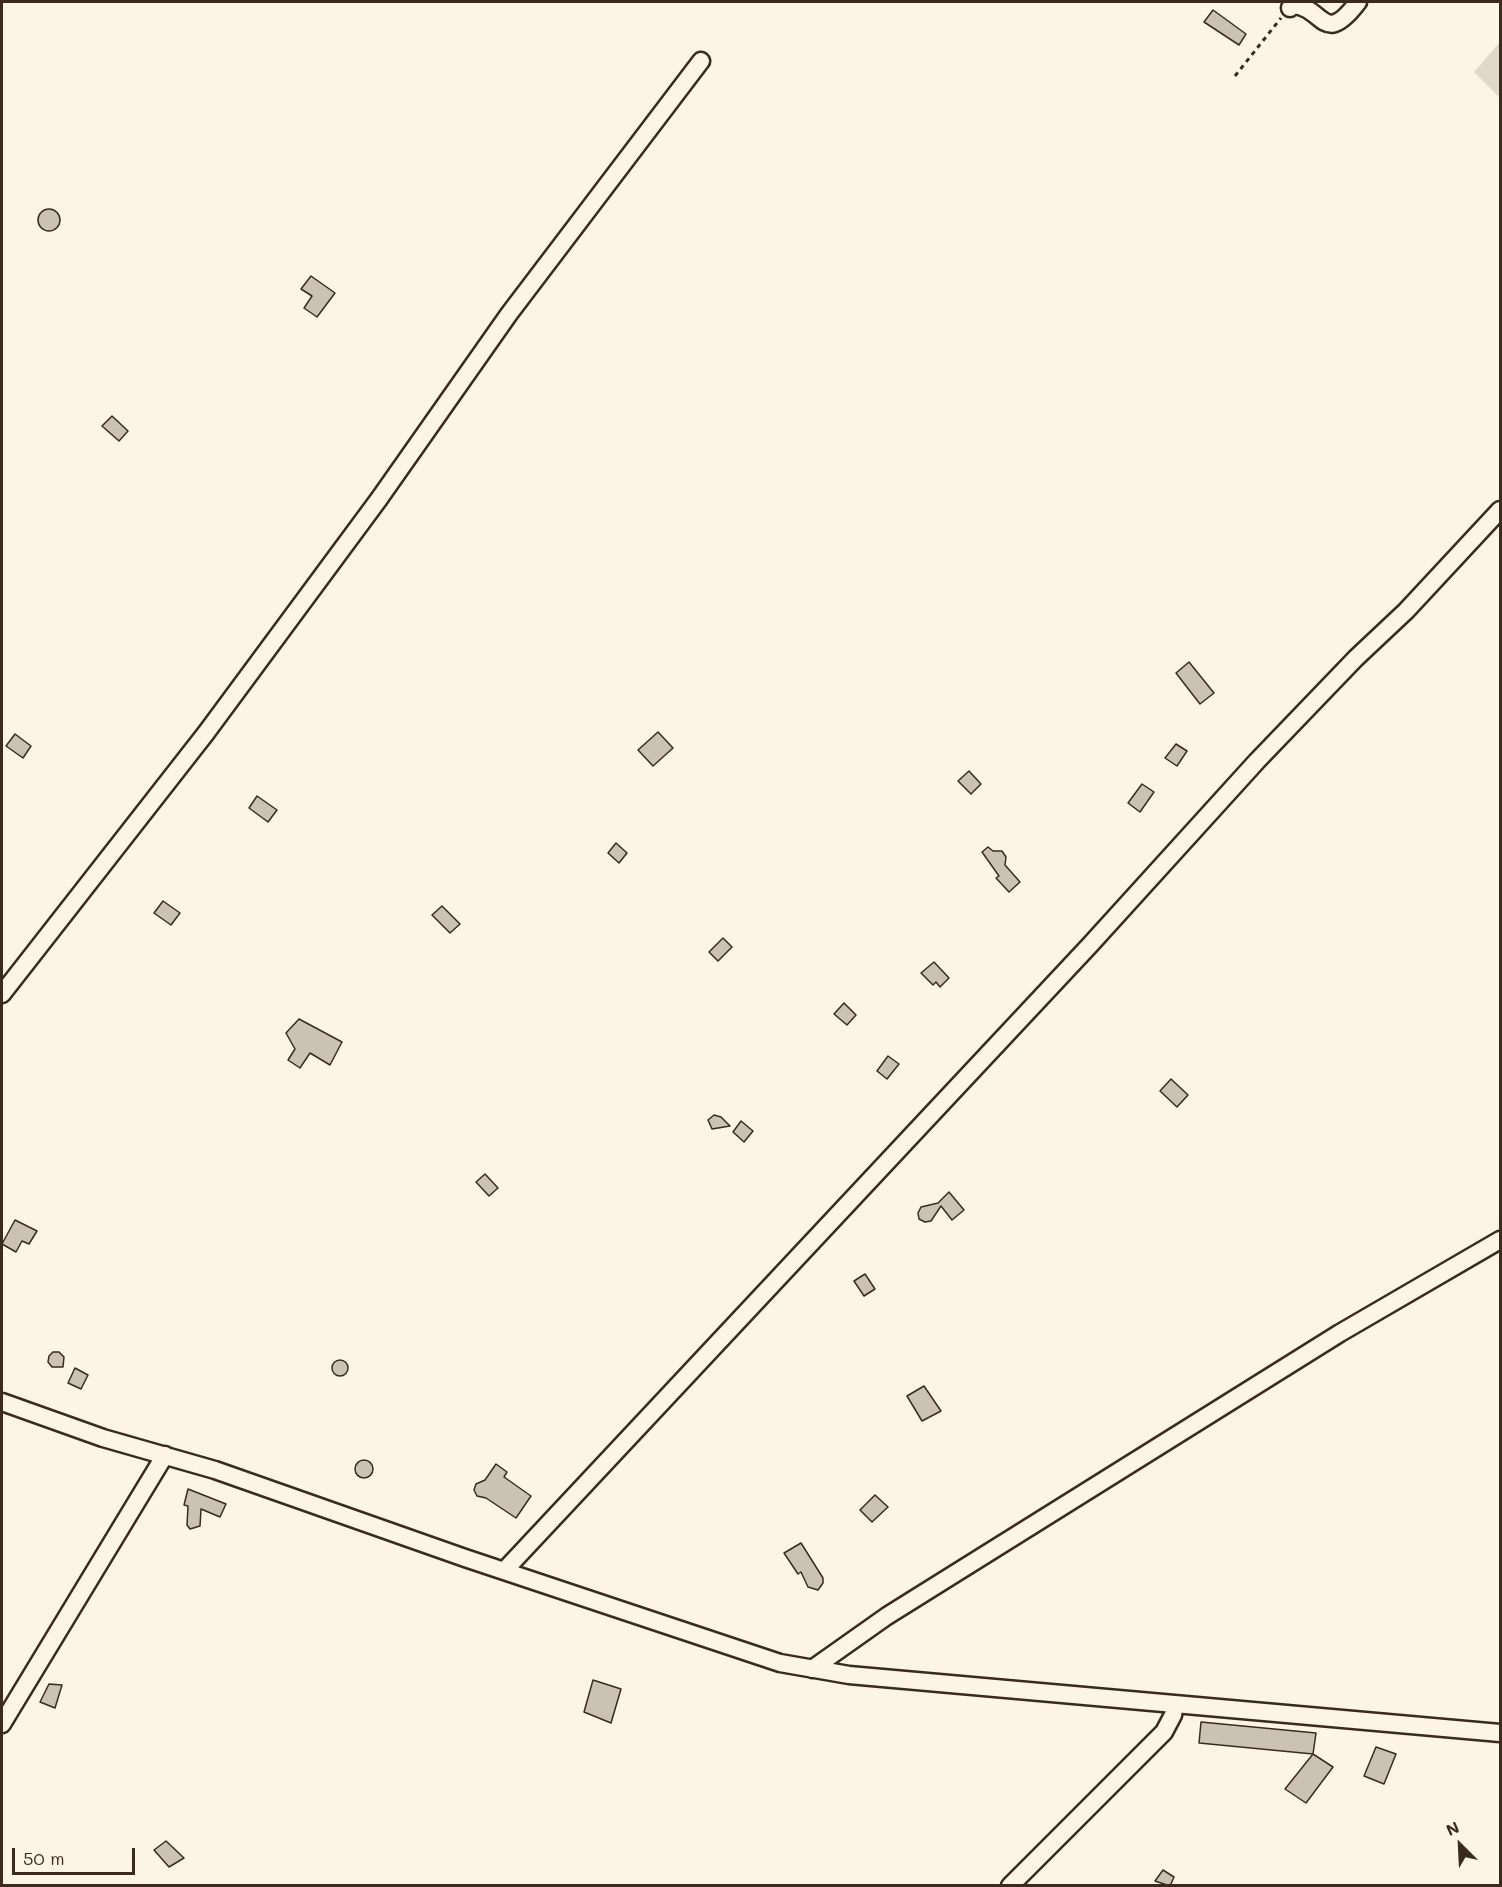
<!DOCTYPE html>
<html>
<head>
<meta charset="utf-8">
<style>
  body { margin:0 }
  #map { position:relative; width:1502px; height:1887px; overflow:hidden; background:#fcf5e5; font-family:Mali,sans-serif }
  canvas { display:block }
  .frame { position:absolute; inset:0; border:3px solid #3b2a1e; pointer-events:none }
  .north { position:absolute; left:1430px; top:1815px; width:60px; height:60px; -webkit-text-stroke:4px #fcf5e5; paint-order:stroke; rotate:336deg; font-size:16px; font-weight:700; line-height:24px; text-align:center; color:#3b2a1e }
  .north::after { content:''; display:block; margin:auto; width:21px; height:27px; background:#3b2a1e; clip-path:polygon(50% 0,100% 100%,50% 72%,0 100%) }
  .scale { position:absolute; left:12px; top:1848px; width:123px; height:27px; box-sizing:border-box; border:3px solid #3b2a1e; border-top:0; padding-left:8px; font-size:18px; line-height:21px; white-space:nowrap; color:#3b2a1e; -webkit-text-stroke:4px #fcf5e5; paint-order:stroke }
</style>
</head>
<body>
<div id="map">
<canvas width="1502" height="1887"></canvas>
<div class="frame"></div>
<div class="north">N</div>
<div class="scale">50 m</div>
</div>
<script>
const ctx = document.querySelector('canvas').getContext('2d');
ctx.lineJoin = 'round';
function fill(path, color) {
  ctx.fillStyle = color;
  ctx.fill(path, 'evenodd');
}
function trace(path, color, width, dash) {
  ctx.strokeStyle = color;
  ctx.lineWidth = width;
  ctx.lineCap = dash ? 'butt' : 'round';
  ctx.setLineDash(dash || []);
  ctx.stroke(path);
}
const green = new Path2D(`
  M1500,42V98L1474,72Z`);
const building = new Path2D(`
  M1213,10L1246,34L1239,45L1204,22Z
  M38 220a11 11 0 1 1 22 0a11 11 0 1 1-22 0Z
  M311,276L335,293L317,317L304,308L312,296L301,289Z
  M112,416L128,431L119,441L102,426Z
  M1189,662L1214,693L1200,704L1176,673Z
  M658,732L673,748L653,766L638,750Z
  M15,734L31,746L23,758L6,746Z
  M1176,744L1187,751L1177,766L1165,758Z
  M969,771L981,784L971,794L958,781Z
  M1142,784L1154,792L1140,812L1128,803Z
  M257,796L277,810L268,822L249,808Z
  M616,843L627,853L619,863L608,853Z
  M988,847L993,851H1002L1006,857L1005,865L1020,882L1009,892L996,878L999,876L982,852Z
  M163,901L180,913L171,925L154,913Z
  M442,906L460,924L450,933L432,915Z
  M723,938L732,947L718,961L709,952Z
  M934,962L949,978L940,987L936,982L933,985L921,973Z
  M844,1003L856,1015L847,1025L834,1014Z
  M299,1019L342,1042L330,1065L310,1053L300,1068L288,1060L295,1049L286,1033Z
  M888,1056L899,1064L887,1079L877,1071Z
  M1171,1079L1188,1095L1177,1107L1160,1091Z
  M714,1115L721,1117L730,1126L712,1129L708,1120Z
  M741,1121L753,1131L744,1142L733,1132Z
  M485,1174L498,1188L489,1196L476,1182Z
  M949,1192L964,1210L952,1220L941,1206L931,1221L925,1222L919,1219L918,1213L921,1207L938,1203Z
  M15,1220L37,1231L29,1244L22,1241L16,1252L2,1244Z
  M865,1274L875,1289L864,1296L854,1281Z
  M53,1352H59L64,1357L63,1367H52L48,1362L49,1356Z
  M332 1368a8 8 0 1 1 16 0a8 8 0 1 1-16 0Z
  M75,1368L88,1375L81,1389L68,1383Z
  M924,1386L941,1411L922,1421L907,1396Z
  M355 1469a9 9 0 1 1 18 0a9 9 0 1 1-18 0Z
  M496,1464L507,1472L504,1477L531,1496L516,1518L486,1498L477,1496L474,1490L476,1484L485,1480Z
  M188,1489L226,1504L220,1517L201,1509L200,1526L190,1529L187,1525L188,1506L184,1505Z
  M875,1495L888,1507L872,1522L860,1510Z
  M801,1543L823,1578V1583L818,1590L808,1587L801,1572L798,1574L784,1553Z
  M593,1680L621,1689L611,1723L584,1712Z
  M49,1684L62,1685L55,1708L40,1702Z
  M1201,1722L1316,1733L1313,1754L1199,1743Z
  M1376,1747L1396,1754L1384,1784L1364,1776Z
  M1313,1754L1333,1767L1306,1803L1285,1789Z
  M166,1841L184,1858L169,1867L154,1850Z
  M1163,1870L1174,1877L1170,1886L1155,1881Z`);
const path = new Path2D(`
  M1235,76L1281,18`);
const minor = new Path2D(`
  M1290,8L1293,5C1324,7 1323,48 1358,2
  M2,994L206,733L379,499L509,314L701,61
  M2,1402L103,1438L215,1470L465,1558L780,1663L849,1675L1500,1733
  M504,1571L1090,945L1257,761L1356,658L1406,611L1500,510
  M812,1669L887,1616L1340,1333L1500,1240
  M2,1724L165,1455
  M1010,1886L1164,1732L1173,1715L1175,1704`);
fill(green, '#e0d8c8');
fill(building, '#ccc2b3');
trace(building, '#3b2a1e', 1.5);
trace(minor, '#3b2a1e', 21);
trace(path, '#3b2a1e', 3, [4.5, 4.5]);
trace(minor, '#fcf5e5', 16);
</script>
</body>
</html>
